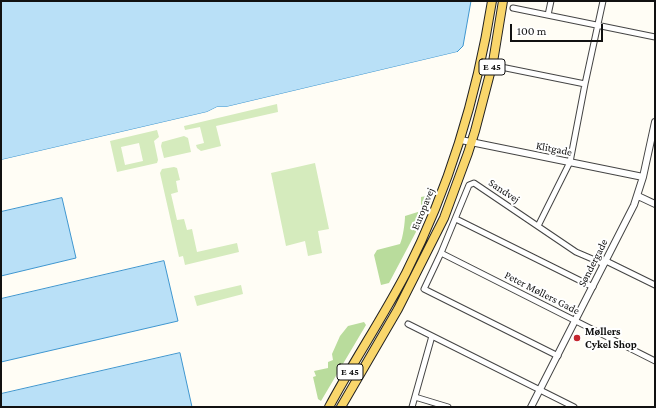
<!DOCTYPE html>
<html>
<head>
<meta charset="utf-8">
<style>
  body { margin:0 }
  #map { position:relative; width:656px; height:408px; overflow:hidden; background:#fffdf5; font-family:"Crimson Pro",serif }
  canvas { display:block }
  .frame { position:absolute; inset:0; border:2px solid #111; pointer-events:none }
  .scale { position:absolute; left:510px; top:24px; width:93px; height:18px; box-sizing:border-box; border:2px solid #111; border-top:0; padding-left:5px; font-size:12px; line-height:14px; white-space:nowrap; color:#111; -webkit-text-stroke:3px #fff; paint-order:stroke }
</style>
</head>
<body>
<div id="map">
<canvas width="656" height="408"></canvas>
<div class="frame"></div>
<div class="scale">100 m</div>
</div>
<script>
const ctx = document.querySelector('canvas').getContext('2d');
ctx.lineJoin = 'round';
function fill(path, color) {
  ctx.fillStyle = color;
  ctx.fill(path, 'evenodd');
}
function trace(path, color, width, dash) {
  ctx.strokeStyle = color;
  ctx.lineWidth = width;
  ctx.lineCap = dash ? 'butt' : 'round';
  ctx.setLineDash(dash || []);
  ctx.stroke(path);
}
function write(font, color, halo, rows, align = 'center') {
  ctx.font = font + ' "Crimson Pro",serif';
  ctx.lineWidth = 4;
  ctx.setLineDash([]);
  ctx.textBaseline = 'middle';
  ctx.strokeStyle = halo;
  ctx.fillStyle = color;
  for (const [text, x, y, turn = 0] of rows) {
    ctx.save();
    ctx.translate(x, y);
    ctx.rotate((+turn || 0) * Math.PI / 180);
    ctx.textAlign = isNaN(turn) ? turn : align;
    if (halo) ctx.strokeText(text, 0, 0);
    ctx.fillText(text, 0, 0);
    ctx.restore();
  }
}
const green = new Path2D(`
  M277,104L278,112L216,126L221,146L201,151L197,148L196,145L204,143L200,127L185,130L184,126Z
  M157,130L159,137L154,141L158,160L157,163L117,172L110,141ZM139,143L143,161L125,165L121,147Z
  M184,136L188,138L191,152L164,158L161,146L162,142Z
  M315,163L329,229L318,231L322,253L308,256L305,241L286,246L271,173Z
  M174,167L177,168L180,180L176,181L178,192L171,194L177,220L184,219L187,230L192,229L197,252L237,243L239,252L185,265L183,256L179,257L160,173L162,169Z
  M241,285L243,294L197,306L194,296Z`);
const forest = new Path2D(`
  M433,195L426,213L389,283L381,285L374,255L377,250L400,244C403,238 405,222 405,216L421,211V197Z
  M364,322L366,325L321,401L318,399L313,377L316,376L314,371L328,368V362L333,360L332,354L340,336L348,326Z`);
const water = new Path2D(`
  M1,1H471L463,46L457,52L226,107H217L207,112L1,160Z
  M62,198L76,258L1,276V212Z
  M164,261L178,321L1,362V299Z
  M180,353L192,407H1V394Z`);
const pier = new Path2D(`
  M457,52V54L226,109H218L207,114L1,162V160L207,112L217,107H226Z`);
const minor = new Path2D(`
  M513,8L655,37
  M548,15L551,1
  M501,67L585,84
  M456,219L593,287
  M538,226L570,162L585,84L603,1
  M441,253L655,361
  M606,261L655,285
  M408,324L574,407
  M558,356L424,289L441,253L469,185L474,183L576,252L604,264
  M415,397L448,407
  M412,407L432,336`);
const tertiary = new Path2D(`
  M461,140L643,177
  M638,196L655,204
  M531,407L634,205L643,177L655,122`);
const primary = new Path2D(`
  M329,407C353,362 382,319 406,273C449,188 477,96 492,1
  M341,407L398,309L444,218L468,153L475,131L493,62L503,1`);
const markers = [
  [577,338,4,"#c4262e"]
];
const shields = [
  [492,67,26],
  [350,372,26]
];
const shieldNames = [
  ["E 45",492,67],
  ["E 45",350,372]
];
const streetNames = [
  ["Klitgade",554,149,11],
  ["Sandvej",504,191,34],
  ["Europavej",423,209,-68],
  ["Søndergade",593,263,-63],
  ["Peter Møllers Gade",542,293,27]
];
const poiNames = [
  ["Møllers",585,332],
  ["Cykel Shop",585,345]
];
fill(green, '#d5ebbd');
fill(forest, '#b9dc9c');
fill(water, '#b9e0f7');
trace(water, '#3f96cf', 1);
fill(pier, '#fffdf5');
trace(minor, '#444', 7);
trace(tertiary, '#444', 8);
trace(primary, '#222', 10);
trace(minor, '#fff', 5);
trace(tertiary, '#fff', 6);
trace(primary, '#f9d66b', 8);
for (const [x, y, r, color] of markers) {
  const dot = new Path2D();
  dot.arc(x, y, r, 0, 2 * Math.PI);
  ctx.fillStyle = color;
  ctx.fill(dot);
  trace(dot, '#fff', 1.5);
}
for (const [x, y, w] of shields) {
  const box = new Path2D();
  box.roundRect(x - w / 2, y - 8, w, 16, 3);
  ctx.fillStyle = '#fff';
  ctx.fill(box);
  trace(box, '#111', 1);
}
write('bold 10px', '#111', null, shieldNames);
write('11px', '#111', '#fff', streetNames);
write('bold 11px', '#111', '#fff', poiNames, 'left');
</script>
</body>
</html>
